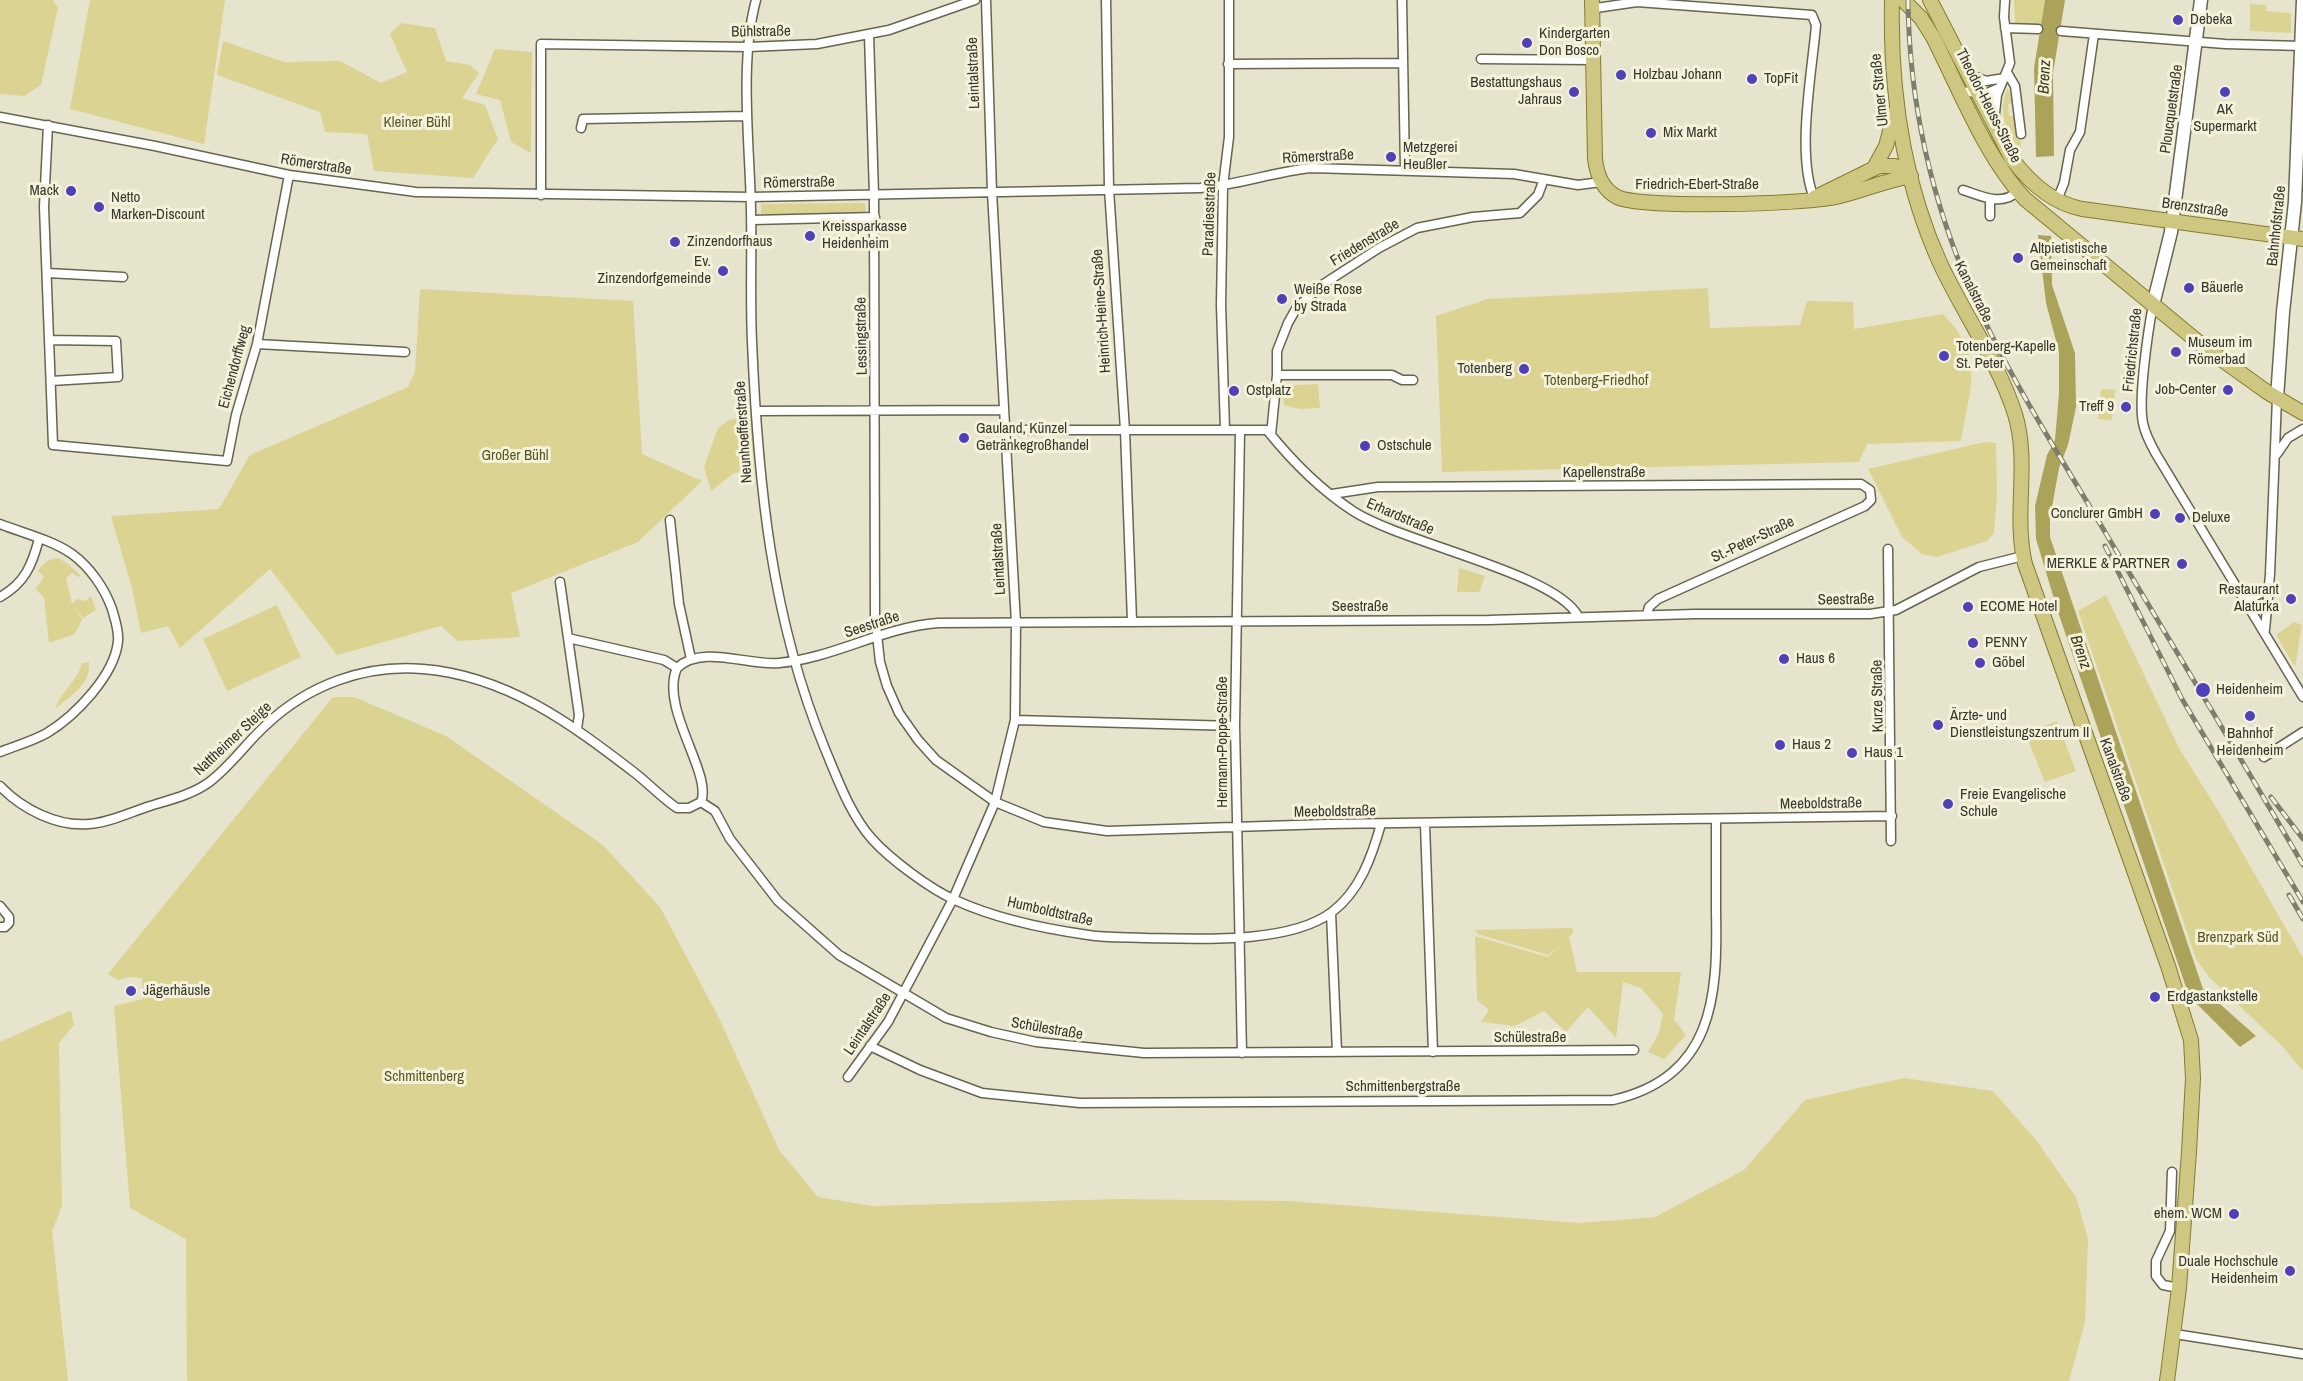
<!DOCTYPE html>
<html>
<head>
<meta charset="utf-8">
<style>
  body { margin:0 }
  canvas { display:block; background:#e7e4cd }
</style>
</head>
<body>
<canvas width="2303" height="1381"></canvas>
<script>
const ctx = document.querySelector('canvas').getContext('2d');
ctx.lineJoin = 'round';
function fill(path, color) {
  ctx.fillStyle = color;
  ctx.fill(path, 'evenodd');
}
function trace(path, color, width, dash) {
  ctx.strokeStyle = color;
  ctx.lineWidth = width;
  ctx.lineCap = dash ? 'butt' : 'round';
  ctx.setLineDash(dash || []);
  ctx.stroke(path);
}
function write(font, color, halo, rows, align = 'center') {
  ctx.font = font + ' "Archivo Narrow",sans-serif';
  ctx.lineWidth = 6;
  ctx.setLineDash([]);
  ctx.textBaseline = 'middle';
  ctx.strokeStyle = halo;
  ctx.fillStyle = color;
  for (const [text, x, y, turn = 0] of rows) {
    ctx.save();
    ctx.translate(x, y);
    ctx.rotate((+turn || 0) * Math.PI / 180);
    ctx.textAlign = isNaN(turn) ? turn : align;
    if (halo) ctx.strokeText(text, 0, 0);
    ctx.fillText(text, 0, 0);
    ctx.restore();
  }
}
const green = new Path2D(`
  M0,0H53L58,8L41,85L24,96L0,94Z
  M90,0H225L204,144L70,109Z
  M2014,0H2045L2041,26L2015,25Z
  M2250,4L2266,5V11L2291,13V33L2250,31Z
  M401,23L435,28L446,61L470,65L479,73L462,98L485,105L498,139L473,178L374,171L367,134L325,132L320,112L217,75L223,41L284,62L340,61L381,83L407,72L390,34Z
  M495,49L532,52L531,153L511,142L500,100L476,94Z
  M2008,88L2012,103L2008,104L2009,116H2014L2017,135H2020L2022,161C2008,142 1996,109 2008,88Z
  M865,203L866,216H761V204Z
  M1708,288L1710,328L1800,325L1807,301L1853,302L1854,329L1943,314C1986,359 1970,386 1961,441L1867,444L1859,462L1442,472L1436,316L1488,299Z
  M420,289L633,301L642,454L702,481L638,542L511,593L520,637L458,641L441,626L337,655L270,569L180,648L168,626L141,633L132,588L111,516L219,509L250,455L408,387L415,372Z
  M1318,384L1320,408L1300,409L1284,405L1282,386Z
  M2101,389L2115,390L2112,420L2098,419Z
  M751,415L754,470L734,473L711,491L704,467L718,428L729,420Z
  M1985,442L1996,443L1997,495L1994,533L1987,541L1937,557L1922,554L1902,537L1868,469Z
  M58,558L67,563L81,576L78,577L72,573L66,578L72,604L77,599L85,601L91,596L96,610L83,618L74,606L82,619L75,634L49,643L44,597L35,589L44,577L38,571C44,562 48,559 58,558Z
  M1459,568L1485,576L1479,592H1457Z
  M2106,595L2179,748L2222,817L2303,958V1071L2282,1046L2209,977L2196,959L2078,611Z
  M277,605L301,657L227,691L203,639Z
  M2294,622L2302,625L2295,667L2276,635Z
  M89,662C91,685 71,695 55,709C62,689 77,683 82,663Z
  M333,697H354L446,736L603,845L660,907L719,1018L779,1150L818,1197L873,1206L1118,1199L1288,1201L1580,1223L1655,1217L1744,1170L1805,1100L1904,1078L1993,1091L2036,1140L2076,1197L2088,1239L2085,1322L2069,1381H187L186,1239L130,1208L114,1006L143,999L142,978L130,977L118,980L108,974Z
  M2057,721L2076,771L2045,782L2025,733Z
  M1573,928V933L1569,937L1577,972H1681L1674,1019L1686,1035L1664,1059L1648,1052L1659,1033L1663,1014L1641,988L1623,982L1616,1038L1588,1007L1566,1032L1544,1011L1515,1026L1481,1022L1489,1010L1477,1000L1475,936L1548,957L1560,946L1548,955L1478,934L1475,930Z
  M71,1010L74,1025L59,1043L62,1206L52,1231L68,1381H0V1042Z`);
const water = new Path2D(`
  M2045,0H2065L2053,73L2054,156L2036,157L2034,68Z
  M2038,235L2051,236L2052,285L2075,353L2076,407L2068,445L2059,468L2050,518V537L2203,989L2256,1036L2240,1047L2189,996L2058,612L2036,539L2035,506L2047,455L2055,440L2059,393V352L2046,303Z`);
const minor = new Path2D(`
  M756,0C739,63 750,145 751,211C752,255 750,298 752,342C758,483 771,618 825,749C838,780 850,814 872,839C890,859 930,889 955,900C994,918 1046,929 1088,935C1107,938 1128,937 1147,938C1198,939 1290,944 1332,912C1360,891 1372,856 1381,824
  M1106,0L1109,189L1125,430L1132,621
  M1402,0L1405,169
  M1596,8L1637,2L1812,15L1816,25C1812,73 1796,154 1814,198
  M2005,28L2038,29
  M2061,31L2225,44L2303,46
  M869,35L874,195L875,616L880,662L887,686L899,713L918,740L936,760L995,802L1044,822L1107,831L1328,824L1892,816
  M1481,59L1593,60
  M1228,64L1401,63
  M1969,74L1986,81L2005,78
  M2008,74L2015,86L2021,134
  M1961,91L1985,94L1999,88
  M0,117L155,146L289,175L416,192L751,197L1200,188C1238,185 1273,172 1311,168L1514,174L1578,185L1601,182
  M1994,122L1997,95L2010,63L2004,17L2005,0
  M48,125L44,207L53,445L227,461L236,415L257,344L289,175
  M581,128L583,119L747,116
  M1963,190C1981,196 2002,207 2018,191
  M541,195V44L749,47L817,44L889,30L975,0
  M2057,200L2064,183L2070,150L2080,132L2094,34
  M1990,216V199
  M752,220L875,217
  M47,273L123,277
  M2153,305C2148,331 2138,399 2143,423C2145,434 2151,445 2156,454L2303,697
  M49,340L116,341L118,377L51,381
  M257,344L405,352
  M1277,375H1392L1402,380H1413
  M756,411L1004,410
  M1005,430H1267C1291,460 1321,490 1353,511C1402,543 1555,573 1578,616
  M1225,430L1221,305L1223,186L1229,137V0
  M1240,431L1235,726L1242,1053
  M1271,435L1277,375V351L1288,323L1297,307L1325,283L1379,248L1417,228L1473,217L1520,213L1538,195L1544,179
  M2277,454L2288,438L2303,429
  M1332,494L1378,487L1861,484L1870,490L1871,500L1865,506L1658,599L1649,607L1647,614
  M670,520L679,604L691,659
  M0,524C23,533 52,540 72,554C90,567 105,589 112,609C115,620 119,630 118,641C115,675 75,716 47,733C33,741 15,746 0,752
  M1888,549L1891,841
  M560,582L579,715L577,729
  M0,597C25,583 32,565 39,539
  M2246,601L2269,589
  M2265,630L2270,574L2277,398
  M568,638L664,660L677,668
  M1015,720L1235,726
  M2264,757L2303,732
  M0,786C22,809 57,827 89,824C108,823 131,812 150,806C169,800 191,795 208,783C230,767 246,743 266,725C308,685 365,664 423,669C507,676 570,723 635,773C649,784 662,798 677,808H689L701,802
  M701,802C713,774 659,708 677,668C702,644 748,666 779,663C834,658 883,627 938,623L1489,620L1695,614H1870L1896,610L1979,567L2023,556
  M701,802L715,811L730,839L778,901L839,955L946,1018L991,1032L1036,1042L1144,1053L1634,1050
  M1425,824L1433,1052
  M0,906L9,917V923L5,927H0
  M1331,913L1337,1052
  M870,1046L920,1070L982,1093L1080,1103L1613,1100C1713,1077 1718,998 1716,911C1716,880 1716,849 1716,819
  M848,1077L888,1022L953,899L995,802L1015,720L1016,623L992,192L986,0
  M2172,1172L2170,1231L2156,1261V1276L2163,1285L2179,1288
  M2175,1334L2303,1354`);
const secondary = new Path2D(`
  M2153,305L2171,232L2201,0
  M2277,398L2283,312L2295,202L2303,0`);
const primary = new Path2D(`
  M1592,0L1595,159C1597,175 1602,189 1617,197C1641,209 1805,204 1836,197C1862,191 1883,181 1911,176
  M1892,0C1890,89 1903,181 1940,263C1963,313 1998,361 2015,414C2030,463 2013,514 2025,564L2168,966L2191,1040L2193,1078L2189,1152L2179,1288L2167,1381
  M1903,0L1921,18L1933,37C1959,88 1986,158 2025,199L2203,346L2267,392L2303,413
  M1930,0L2012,159C2030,183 2052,203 2082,209L2303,239
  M1874,168L1886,146L1895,112
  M1814,198L1879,166H1895L1911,176`);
const rail = new Path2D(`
  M1908,0C1909,104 1933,206 1975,300C2011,381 2060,456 2105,532C2171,643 2238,753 2303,865
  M2105,546L2182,699L2303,902
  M2271,797L2303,839
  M2289,895L2303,919`);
const markers = [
  [2178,20,6,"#4f40b7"],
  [1527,43,6,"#4f40b7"],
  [1621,75,6,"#4f40b7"],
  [1752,79,6,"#4f40b7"],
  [1574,92,6,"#4f40b7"],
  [2225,92,6,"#4f40b7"],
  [1651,133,6,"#4f40b7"],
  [1391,157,6,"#4f40b7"],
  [71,191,6,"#4f40b7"],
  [99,207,6,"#4f40b7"],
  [810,236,6,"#4f40b7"],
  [675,242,6,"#4f40b7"],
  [2018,258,6,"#4f40b7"],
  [723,271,6,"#4f40b7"],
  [2189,288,6,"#4f40b7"],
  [1282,299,6,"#4f40b7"],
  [2176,352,6,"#4f40b7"],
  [1944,356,6,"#4f40b7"],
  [1524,369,6,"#4f40b7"],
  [2228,390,6,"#4f40b7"],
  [1234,391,6,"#4f40b7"],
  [2126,407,6,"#4f40b7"],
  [964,438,6,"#4f40b7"],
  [1365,446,6,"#4f40b7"],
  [2155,514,6,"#4f40b7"],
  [2180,518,6,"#4f40b7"],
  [2182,564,6,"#4f40b7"],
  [2291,599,6,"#4f40b7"],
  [1968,607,6,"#4f40b7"],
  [1973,643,6,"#4f40b7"],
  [1784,659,6,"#4f40b7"],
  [1980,663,6,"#4f40b7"],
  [2203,690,8,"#4f40b7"],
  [2250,716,6,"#4f40b7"],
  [1938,725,6,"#4f40b7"],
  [1780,745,6,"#4f40b7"],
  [1852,753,6,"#4f40b7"],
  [1948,804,6,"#4f40b7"],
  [131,991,6,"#4f40b7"],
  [2155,997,6,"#4f40b7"],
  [2234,1214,6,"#4f40b7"],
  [2290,1271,6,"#4f40b7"]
];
const poiNames = [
  ["Debeka",2190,20],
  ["Kindergarten",1539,34],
  ["Don Bosco",1539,51],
  ["Holzbau Johann",1633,75],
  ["TopFit",1764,79],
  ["Bestattungshaus",1562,83,"right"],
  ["Jahraus",1562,100,"right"],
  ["AK",2225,110,"center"],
  ["Supermarkt",2225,127,"center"],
  ["Mix Markt",1663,133],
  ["Metzgerei",1403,148],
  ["Heußler",1403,165],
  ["Mack",59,191,"right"],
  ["Netto",111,198],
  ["Marken-Discount",111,215],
  ["Kreissparkasse",822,227],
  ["Heidenheim",822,244],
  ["Zinzendorfhaus",687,242],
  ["Altpietistische",2030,249],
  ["Gemeinschaft",2030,266],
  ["Ev.",711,262,"right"],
  ["Zinzendorfgemeinde",711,279,"right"],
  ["Bäuerle",2201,288],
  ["Weiße Rose",1294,290],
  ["by Strada",1294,307],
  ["Museum im",2188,343],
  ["Römerbad",2188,360],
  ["Totenberg-Kapelle",1956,347],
  ["St. Peter",1956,364],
  ["Totenberg",1512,369,"right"],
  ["Job-Center",2216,390,"right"],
  ["Ostplatz",1246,391],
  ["Treff 9",2114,407,"right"],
  ["Gauland, Künzel",976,429],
  ["Getränkegroßhandel",976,446],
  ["Ostschule",1377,446],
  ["Conclurer GmbH",2143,514,"right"],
  ["Deluxe",2192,518],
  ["MERKLE & PARTNER",2170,564,"right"],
  ["Restaurant",2279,590,"right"],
  ["Alaturka",2279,607,"right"],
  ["ECOME Hotel",1980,607],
  ["PENNY",1985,643],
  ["Haus 6",1796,659],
  ["Göbel",1992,663],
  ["Heidenheim",2216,690],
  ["Ärzte- und",1950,716],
  ["Dienstleistungszentrum II",1950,733],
  ["Bahnhof",2250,734,"center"],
  ["Heidenheim",2250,751,"center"],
  ["Haus 2",1792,745],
  ["Haus 1",1864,753],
  ["Freie Evangelische",1960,795],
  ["Schule",1960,812],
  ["Jägerhäusle",143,991],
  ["Erdgastankstelle",2167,997],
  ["ehem. WCM",2222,1214,"right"],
  ["Duale Hochschule",2278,1262,"right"],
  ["Heidenheim",2278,1279,"right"]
];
const streetNames = [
  ["Bühlstraße",761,32,-1],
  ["Leintalstraße",974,73,-92],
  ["Ulmer Straße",1880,90,-96],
  ["Theodor-Heuss-Straße",1988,106,63],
  ["Ploucquetstraße",2172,109,-82],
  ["Römerstraße",1318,157,-3],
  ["Römerstraße",316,165,9],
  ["Römerstraße",799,183,-1],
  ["Friedrich-Ebert-Straße",1697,185],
  ["Brenzstraße",2195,208,8],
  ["Paradiesstraße",1210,214,-88],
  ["Bahnhofstraße",2277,226,-84],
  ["Friedenstraße",1365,243,-31],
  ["Kanalstraße",1973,292,63],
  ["Heinrich-Heine-Straße",1102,311,-94],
  ["Lessingstraße",862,336,-91],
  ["Friedrichstraße",2133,350,-84],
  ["Eichendorffweg",235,367,-75],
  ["Neunhoefferstraße",744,432,-94],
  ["Kapellenstraße",1604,473],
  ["Erhardstraße",1400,517,23],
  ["St.-Peter-Straße",1753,540,-25],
  ["Leintalstraße",999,559,-93],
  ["Seestraße",1846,600,-1],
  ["Seestraße",1360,607],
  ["Seestraße",872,625,-18],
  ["Kurze Straße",1878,696,-91],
  ["Nattheimer Steige",233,739,-43],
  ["Hermann-Poppe-Straße",1223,742,-90],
  ["Kanalstraße",2115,770,70],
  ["Meeboldstraße",1821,804,-1],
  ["Meeboldstraße",1335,812,-1],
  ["Humboldtstraße",1050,912,13],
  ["Leintalstraße",868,1024,-56],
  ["Schülestraße",1047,1029,10],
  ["Schülestraße",1530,1038],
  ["Schmittenbergstraße",1403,1087]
];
const parkNames = [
  ["Kleiner Bühl",417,123],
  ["Totenberg-Friedhof",1596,381],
  ["Großer Bühl",515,456],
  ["Brenzpark Süd",2238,938],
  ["Schmittenberg",424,1077]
];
const waterNames = [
  ["Brenz",2045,77,-87],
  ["Brenz",2080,652,71]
];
fill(green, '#dad391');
fill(water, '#aca35b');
trace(minor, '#676450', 11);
trace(secondary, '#676450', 15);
trace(primary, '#847c2e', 16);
trace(minor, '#fff', 8);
trace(secondary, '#fff', 12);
trace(primary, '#cec782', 14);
trace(rail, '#7f7d6e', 5);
trace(rail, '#f4f2da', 3, [9]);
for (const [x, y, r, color] of markers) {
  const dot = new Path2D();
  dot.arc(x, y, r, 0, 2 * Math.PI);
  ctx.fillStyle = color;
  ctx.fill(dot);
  trace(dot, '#f4f2da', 2);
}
write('15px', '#37362d', '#f4f2da', poiNames, 'left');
write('15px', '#37362d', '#f4f2da', streetNames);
write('15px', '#5d5620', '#f4f2da', parkNames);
write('italic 16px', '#3c3818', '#f4f2da', waterNames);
</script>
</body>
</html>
